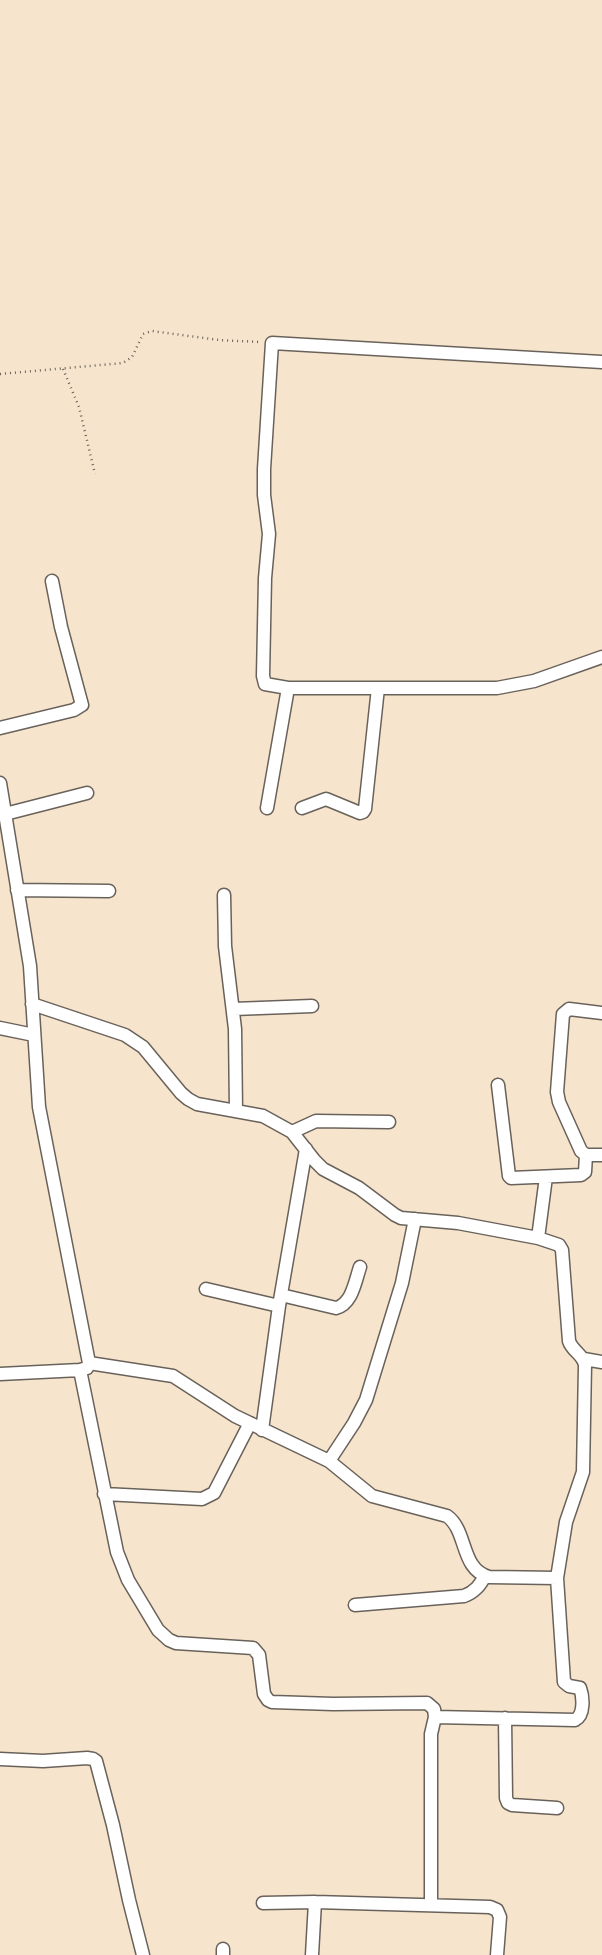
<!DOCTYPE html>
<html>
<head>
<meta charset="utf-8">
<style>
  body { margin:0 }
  canvas { display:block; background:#f7e4cd }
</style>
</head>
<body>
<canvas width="602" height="1955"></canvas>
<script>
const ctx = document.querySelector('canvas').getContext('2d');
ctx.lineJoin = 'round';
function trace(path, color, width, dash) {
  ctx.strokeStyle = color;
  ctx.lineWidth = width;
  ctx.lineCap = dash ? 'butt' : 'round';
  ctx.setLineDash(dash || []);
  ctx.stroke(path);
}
const path = new Path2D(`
  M63,369L79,407L95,474
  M0,374L123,363L132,357L143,334L152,331L219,340L260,342`);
const minor = new Path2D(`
  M602,362L272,343L264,469V495L269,534L265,578L263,676L265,684L288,688H497L534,681L602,657
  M0,728L74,710L82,705L61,627L52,581
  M0,783L30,966L39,1107L89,1363L87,1368L80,1370L0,1374
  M267,808L288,688
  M302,808L326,799L360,813L363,812L365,809L378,688
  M5,814L87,793
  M17,890L109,891
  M224,895L225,946L235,1029L236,1111
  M32,1004L125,1035L143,1047L181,1093L188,1099L197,1104L263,1116L292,1132L314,1160L323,1169L359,1188L395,1215L401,1218L458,1223L538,1238L559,1245L562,1250L569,1341C572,1351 583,1354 585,1365L583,1472L566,1522L557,1578L564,1682L569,1686L580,1688C583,1696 585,1715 575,1720L435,1717
  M234,1009L312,1006
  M602,1013L569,1009L563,1014L557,1092L559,1102L581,1151L586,1155H602
  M0,1028L34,1035
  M498,1085L509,1176L511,1178L581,1175L585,1172L586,1155
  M292,1132L316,1121L389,1122
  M538,1238L546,1177
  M206,1289L279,1306
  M281,1295L336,1308C352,1304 355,1282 360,1267
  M584,1359L602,1362
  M89,1363L173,1376L235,1416L329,1461L372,1496L447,1516C468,1531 460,1569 489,1577L557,1578
  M80,1370L117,1552L128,1580L158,1630L169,1640L176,1643L253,1648L259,1655L264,1694L268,1700L272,1702L333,1704L427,1703L434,1709L435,1717L431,1734V1904
  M262,1430L279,1306L306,1149
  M329,1461L354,1423L366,1400L402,1283L415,1219
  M104,1494L202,1499L214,1493L250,1423
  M355,1605L464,1596C475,1592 480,1585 485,1576
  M505,1718L506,1798L508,1803L512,1805L557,1808
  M0,1759L43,1761L87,1758L93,1759L96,1761L113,1825L129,1900L143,1955
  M263,1903L315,1902L490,1907L497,1910L500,1917L497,1955
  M223,1949V1955
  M312,1955L315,1902`);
trace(minor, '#69625a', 15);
trace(path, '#69625a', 2.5, [1, 4]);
trace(minor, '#fff', 12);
</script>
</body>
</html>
